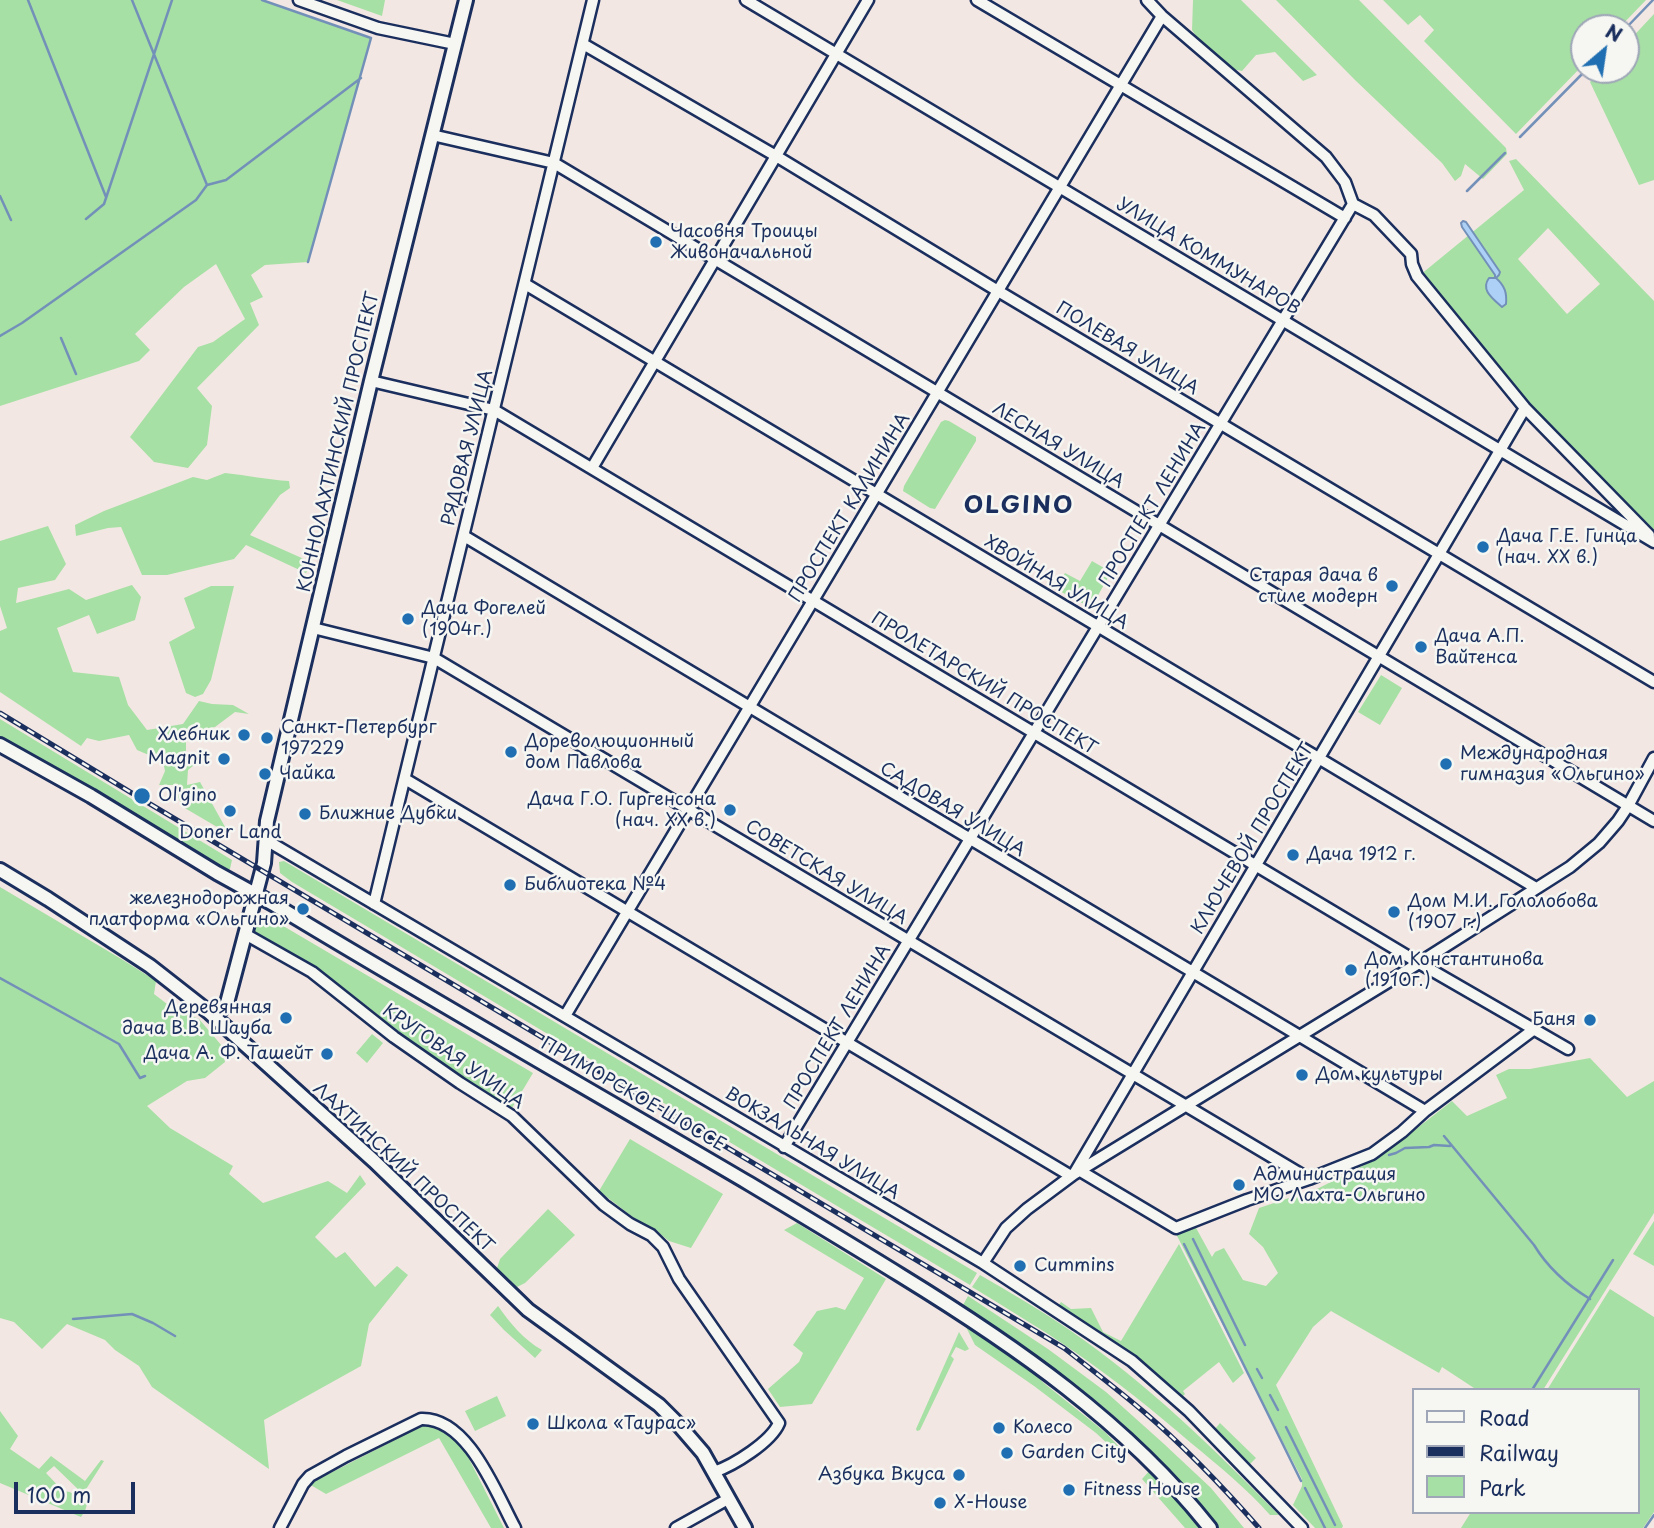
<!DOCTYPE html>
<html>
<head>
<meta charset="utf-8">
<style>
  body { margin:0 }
  #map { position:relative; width:1654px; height:1528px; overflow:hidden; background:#f3e7e3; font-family:"Playpen Sans",sans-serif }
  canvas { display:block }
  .legend { position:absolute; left:1412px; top:1388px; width:228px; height:126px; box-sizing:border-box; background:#f6f6f2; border:2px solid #9ea6b7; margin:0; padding:9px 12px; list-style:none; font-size:21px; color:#1b2f5e }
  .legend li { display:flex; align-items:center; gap:14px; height:35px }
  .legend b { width:35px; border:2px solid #9ea6b7 }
  .north { position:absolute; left:1570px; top:14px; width:70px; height:70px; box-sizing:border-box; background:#f6f6f2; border:2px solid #9ea6b7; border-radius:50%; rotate:29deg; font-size:19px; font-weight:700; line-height:28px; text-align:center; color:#1b2f5e }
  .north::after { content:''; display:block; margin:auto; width:24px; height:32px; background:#1f6fb2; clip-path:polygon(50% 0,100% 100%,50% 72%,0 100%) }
  .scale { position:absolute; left:14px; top:1482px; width:121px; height:32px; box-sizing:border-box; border:4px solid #1b2f5e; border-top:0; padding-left:9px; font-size:21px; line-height:24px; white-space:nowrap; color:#1b2f5e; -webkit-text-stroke:5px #f6f6f2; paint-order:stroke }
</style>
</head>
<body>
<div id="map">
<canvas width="1654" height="1528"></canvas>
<ul class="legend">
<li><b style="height:9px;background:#f6f6f2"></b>Road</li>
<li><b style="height:9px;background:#1b2f5e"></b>Railway</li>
<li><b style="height:19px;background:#a7e0a4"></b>Park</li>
</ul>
<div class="north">N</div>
<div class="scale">100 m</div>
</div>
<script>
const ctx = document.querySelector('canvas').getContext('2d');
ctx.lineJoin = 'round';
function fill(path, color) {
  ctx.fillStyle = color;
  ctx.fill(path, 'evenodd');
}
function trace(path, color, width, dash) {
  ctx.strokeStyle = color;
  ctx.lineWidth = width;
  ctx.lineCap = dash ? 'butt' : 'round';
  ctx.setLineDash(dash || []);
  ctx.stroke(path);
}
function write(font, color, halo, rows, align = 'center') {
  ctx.font = font + ' "Playpen Sans",sans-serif';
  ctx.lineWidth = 5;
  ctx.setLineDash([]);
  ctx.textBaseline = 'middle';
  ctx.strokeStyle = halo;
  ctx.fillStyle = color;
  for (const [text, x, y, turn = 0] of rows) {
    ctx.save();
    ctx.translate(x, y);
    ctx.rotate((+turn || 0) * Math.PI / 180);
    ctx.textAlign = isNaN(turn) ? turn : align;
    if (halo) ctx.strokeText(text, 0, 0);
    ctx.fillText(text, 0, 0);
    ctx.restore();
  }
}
const green = new Path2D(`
  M0,0H262L371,38L308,262L265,265L251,275L263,297L250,303L259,325L197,388L212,406L207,445L188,468L154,462L130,437L198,347L213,342L245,319L216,264L184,287L135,334L150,350L139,361L0,406Z
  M337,0H385L382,16Z
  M1193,0H1241L1317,75L1303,81L1275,52L1256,55L1242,71L1232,69L1196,36L1192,30Z
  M1276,0H1359L1506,148L1507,154L1483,179L1465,164L1461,176L1455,181L1442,163L1355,80Z
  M1383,0H1646L1619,28H1584V64L1516,134L1424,41L1434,30L1420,15L1408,25Z
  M1654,14V180L1639,185L1590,82L1601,70H1626V44Z
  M1516,159L1654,301V536L1528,406L1420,275L1524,190L1509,161ZM1548,228L1600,284L1567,314L1518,259Z
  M945,420L949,421L976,437V441L935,509L930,508L903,491L904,486L941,422Z
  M225,473C247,475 268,480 289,481L290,488L280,495L250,535L313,563L306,573L246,545L234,559L167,575H142L121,527L108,528L76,536L75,525L104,511L193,477L207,480Z
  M48,526L66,564L55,580L18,588L16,603L69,589L86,600L132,585L141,597L135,620L97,634L89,615L57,628L73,672L119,677L128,705L147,730L183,724L199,701L212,704L233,705L249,714L235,712L215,727L196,730L186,740V754L199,761L188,770L187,785L200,782L229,834L183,807L178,797L181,785H159L165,771L163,761L137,750L129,735L99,741L87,738L81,746L0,692V631L7,628L0,606V541Z
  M1092,561L1111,572L1091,608L1056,589L1065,573L1080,581Z
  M211,586H234L211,680L203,694L195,697L186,693L169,642L195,628L184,598Z
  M1381,675L1402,688L1380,725L1358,712Z
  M0,719L232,860L230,869L222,870L120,811L0,738Z
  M284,861L977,1273L970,1285L292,882L280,873L279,862Z
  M0,887L123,960L156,981L154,994L171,1007L199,1019L222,1046L225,1062L205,1078L187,1081L147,1106L170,1128L233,1166L229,1174L263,1203L328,1181L347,1193L360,1175L366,1184L315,1237L336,1258L345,1252L375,1287L397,1266L408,1275L369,1324L361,1366L264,1420L269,1469L152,1387L139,1366L115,1350L105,1340L67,1324L42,1349L14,1322L0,1318Z
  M268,917L533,1073L512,1108L434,1059L326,974L251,934L253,920Z
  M372,1034L383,1043L367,1063L356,1053Z
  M1590,1058L1627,1097L1654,1081V1213L1543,1390H1477L1442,1367L1439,1373L1331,1311L1313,1327L1276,1385L1343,1526L1342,1528H1315L1293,1505L1302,1486V1479L1175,1232L1195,1226L1212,1257L1215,1252L1224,1248L1243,1280L1266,1286L1278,1273L1263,1247L1249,1234L1259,1208L1319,1188L1380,1157L1452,1101L1467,1116L1507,1098L1496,1075L1509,1069H1530Z
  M630,1139L723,1194L691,1248L669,1241L654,1229L634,1218L599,1191Z
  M548,1209L575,1235L525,1283L517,1287L497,1268L500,1259Z
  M1654,1221V1266L1633,1254Z
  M797,1223L886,1279L812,1404L780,1407L768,1389L799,1362L803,1353L793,1345L817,1311L836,1307L845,1310L864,1278L784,1230Z
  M1179,1244L1244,1373L1233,1383L1219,1362L1183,1391L1185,1394L1182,1397L1136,1357L1058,1306L1061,1302L1071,1309L1091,1308L1103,1332L1121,1341Z
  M980,1275C1011,1293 1042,1311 1071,1331C1147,1383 1214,1449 1279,1515H1270C1246,1488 1219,1466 1191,1443C1153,1410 1114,1379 1072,1350C1040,1328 1006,1308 972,1287Z
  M1610,1289L1654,1317V1512L1643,1528H1461L1471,1512H1638V1390H1547Z
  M968,1296L1048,1349L1106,1392L1163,1443L1211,1488L1244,1528H1219C1182,1483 1141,1437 1095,1400C1052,1366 1008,1336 963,1305Z
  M498,1306C510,1323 524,1340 542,1350L535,1358L504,1330L490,1315Z
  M968,1325L1021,1361L1045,1384L1105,1432L1124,1452V1459L1096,1433L1034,1386L975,1345L966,1327Z
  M959,1332L969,1349L965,1351L956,1347L951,1356L954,1359L920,1430L917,1431L916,1429Z
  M497,1396L506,1416L475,1431L465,1411Z
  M0,1411L18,1436L10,1449L39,1469L51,1456L85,1481L101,1460L104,1461L83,1494L54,1466L46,1473L63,1491L70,1492L87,1504L85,1511L81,1517L0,1483Z
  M1220,1423L1256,1458L1250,1464L1215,1429Z
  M426,1424L440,1425L461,1443L504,1528H491L439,1438L326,1494L309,1484Z
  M1151,1469L1204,1528H1185L1142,1479Z`);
const water = new Path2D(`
  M1463,221L1466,222L1500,272L1499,275L1496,278C1505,286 1507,293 1506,304L1502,307C1493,299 1480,290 1489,278H1495V275L1462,227L1461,223Z`);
const stream = new Path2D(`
  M28,0L106,197
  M262,0L371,38L308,262
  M1626,28L1653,0
  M1520,137L1586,70
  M207,185L226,180L361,78
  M1467,191L1505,153
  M0,196L11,220
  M86,219L104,204L172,0
  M0,336L22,323L196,200L207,185L132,0
  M61,338L76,374
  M0,978L119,1044L140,1078L145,1076
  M1444,1136L1534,1245C1548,1268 1567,1285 1590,1299
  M1389,1155L1396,1153L1405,1148L1429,1147L1434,1145L1450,1146
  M1193,1239L1245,1345
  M1184,1244L1301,1481
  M73,1319L132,1314L153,1323L175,1336
  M1257,1369L1262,1378
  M1532,1390L1613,1260
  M1270,1395L1278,1410
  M1286,1427L1335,1525
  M1305,1488L1325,1528
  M1645,1528L1654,1515`);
const minor = new Path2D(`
  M299,0L378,28L455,44
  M746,0L1654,542
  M977,0L1345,218
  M1147,0L1162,16L1326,157L1345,182L1353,204L1374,215L1411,254L1412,264L1417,276L1525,408L1649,535
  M583,44L776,156L998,291L1654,682
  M432,135L554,163L1654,821
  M525,284L1536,888
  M371,381L494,410L1419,963L1568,1049
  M592,468L868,0
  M464,536L1425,1111
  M313,628L434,658L1309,1179
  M405,779L1071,1176
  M266,840L983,1263L1132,1361L1189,1411L1302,1528
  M374,904L593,0
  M245,934L312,972L394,1037L460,1083L512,1116L604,1205L630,1224L651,1235L663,1247L679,1279L779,1423C771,1442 734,1465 714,1472
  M565,1016L1162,16
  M784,1147L1353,204
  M1077,1169L1176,1228L1247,1200L1309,1179L1372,1154L1402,1132L1425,1111L1533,1030
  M1074,1174L1419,963L1570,867L1599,843L1618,821L1628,806L1654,758
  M983,1263L1006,1228L1027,1209L1074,1174L1525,408
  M280,1528L303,1484L310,1476L346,1456L421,1419C468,1417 496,1493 515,1528
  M676,1528L728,1499`);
const major = new Path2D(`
  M0,745L91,796L217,873L275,905C432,1000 592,1091 750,1184C800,1214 850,1244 900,1275C1014,1345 1126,1422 1210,1528
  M0,870L48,899L150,966L210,1013L374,1161L528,1310L659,1405L678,1424L703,1453L745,1528
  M210,1013C218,1013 222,1010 227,1003L264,863L267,821L371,381L466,0`);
const rail = new Path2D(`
  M0,713L140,798L1064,1348C1091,1369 1118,1390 1144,1412C1186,1448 1223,1487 1259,1528`);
const markers = [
  [656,242,7,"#1f6fb2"],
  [1483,547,7,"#1f6fb2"],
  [1392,586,7,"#1f6fb2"],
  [408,619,7,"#1f6fb2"],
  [1421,647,7,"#1f6fb2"],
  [244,735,7,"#1f6fb2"],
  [267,738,7,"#1f6fb2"],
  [511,752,7,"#1f6fb2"],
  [224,759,7,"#1f6fb2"],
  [1446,764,7,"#1f6fb2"],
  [265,774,7,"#1f6fb2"],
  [142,796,9,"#1f6fb2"],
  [730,810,7,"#1f6fb2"],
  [230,811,7,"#1f6fb2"],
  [305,814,7,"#1f6fb2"],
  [1293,855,7,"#1f6fb2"],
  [510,885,7,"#1f6fb2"],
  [303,909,7,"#1f6fb2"],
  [1394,912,7,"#1f6fb2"],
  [1351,970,7,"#1f6fb2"],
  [286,1018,7,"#1f6fb2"],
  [1590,1020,7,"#1f6fb2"],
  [327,1054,7,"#1f6fb2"],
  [1302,1075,7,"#1f6fb2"],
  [1239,1185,7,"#1f6fb2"],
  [1020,1266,7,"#1f6fb2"],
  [533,1424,7,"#1f6fb2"],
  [999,1428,7,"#1f6fb2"],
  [1007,1453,7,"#1f6fb2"],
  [959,1475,7,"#1f6fb2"],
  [1069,1490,7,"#1f6fb2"],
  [940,1503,7,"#1f6fb2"]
];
const poiNames = [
  ["Часовня Троицы",670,232],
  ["Живоначальной",670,253],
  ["Дача Г.Е. Гинца",1497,537],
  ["(нач. XX в.)",1497,558],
  ["Старая дача в",1378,576,"right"],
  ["стиле модерн",1378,597,"right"],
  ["Дача Фогелей",422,609],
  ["(1904г.)",422,630],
  ["Дача А.П.",1435,637],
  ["Вайтенса",1435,658],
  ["Санкт-Петербург",281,728],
  ["197229",281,749],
  ["Хлебник",230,735,"right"],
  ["Дореволюционный",525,742],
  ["дом Павлова",525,763],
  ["Международная",1460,754],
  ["гимназия «Ольгино»",1460,775],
  ["Magnit",210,759,"right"],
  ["Чайка",279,774],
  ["Ol'gino",158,796],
  ["Дача Г.О. Гиргенсона",716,800,"right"],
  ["(нач. XX в.)",716,821,"right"],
  ["Ближние Дубки",319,814],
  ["Doner Land",230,833,"center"],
  ["Дача 1912 г.",1307,855],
  ["Библиотека №4",524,885],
  ["железнодорожная",289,899,"right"],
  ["платформа «Ольгино»",289,920,"right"],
  ["Дом М.И. Гололобова",1408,902],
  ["(1907 г.)",1408,923],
  ["Дом Константинова",1365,960],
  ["(1910г.)",1365,981],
  ["Деревянная",272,1008,"right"],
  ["дача В.В. Шауба",272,1029,"right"],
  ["Баня",1576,1020,"right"],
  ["Дача А. Ф. Ташейт",313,1054,"right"],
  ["Дом культуры",1316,1075],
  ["Администрация",1253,1175],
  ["МО Лахта-Ольгино",1253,1196],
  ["Cummins",1034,1266],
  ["Школа «Таурас»",547,1424],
  ["Колесо",1013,1428],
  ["Garden City",1021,1453],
  ["Азбука Вкуса",945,1475,"right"],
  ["Fitness House",1083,1490],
  ["X-House",954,1503]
];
const streetNames = [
  ["УЛИЦА КОММУНАРОВ",1208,257,31],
  ["ПОЛЕВАЯ УЛИЦА",1127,349,31],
  ["КОННОЛАХТИНСКИЙ ПРОСПЕКТ",339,442,-77],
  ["ЛЕСНАЯ УЛИЦА",1058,446,31],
  ["РЯДОВАЯ УЛИЦА",468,448,-76],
  ["ПРОСПЕКТ ЛЕНИНА",1153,505,-59],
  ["ПРОСПЕКТ КАЛИНИНА",850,508,-59],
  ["ХВОЙНАЯ УЛИЦА",1056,583,31],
  ["ПРОЛЕТАРСКИЙ ПРОСПЕКТ",984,684,31],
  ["САДОВАЯ УЛИЦА",952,810,31],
  ["КЛЮЧЕВОЙ ПРОСПЕКТ",1253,839,-59],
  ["СОВЕТСКАЯ УЛИЦА",826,873,31],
  ["ПРОСПЕКТ ЛЕНИНА",838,1027,-59],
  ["КРУГОВАЯ УЛИЦА",453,1057,35],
  ["ПРИМОРСКОЕ ШОССЕ",633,1095,30],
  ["ВОКЗАЛЬНАЯ УЛИЦА",812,1144,31],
  ["ЛАХТИНСКИЙ ПРОСПЕКТ",403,1168,43]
];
const districtNames = [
  ["OLGINO",1019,506]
];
fill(green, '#a7e0a4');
fill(water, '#add1f6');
trace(water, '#7390b9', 2);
trace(stream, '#7390b9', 2.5);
trace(minor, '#1b2f5e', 15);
trace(major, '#1b2f5e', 18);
trace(minor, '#f6f6f2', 10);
trace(major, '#f6f6f2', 12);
trace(rail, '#1b2f5e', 5);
trace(rail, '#f6f6f2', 2.5, [8]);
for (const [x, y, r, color] of markers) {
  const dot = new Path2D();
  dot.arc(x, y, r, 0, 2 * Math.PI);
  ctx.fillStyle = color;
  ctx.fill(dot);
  trace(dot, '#f6f6f2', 2.5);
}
write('18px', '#1b2f5e', '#f6f6f2', poiNames, 'left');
write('18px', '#1b2f5e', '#f6f6f2', streetNames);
ctx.letterSpacing = '2px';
write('bold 24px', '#1b2f5e', '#f6f6f2', districtNames);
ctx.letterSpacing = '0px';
</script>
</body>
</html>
